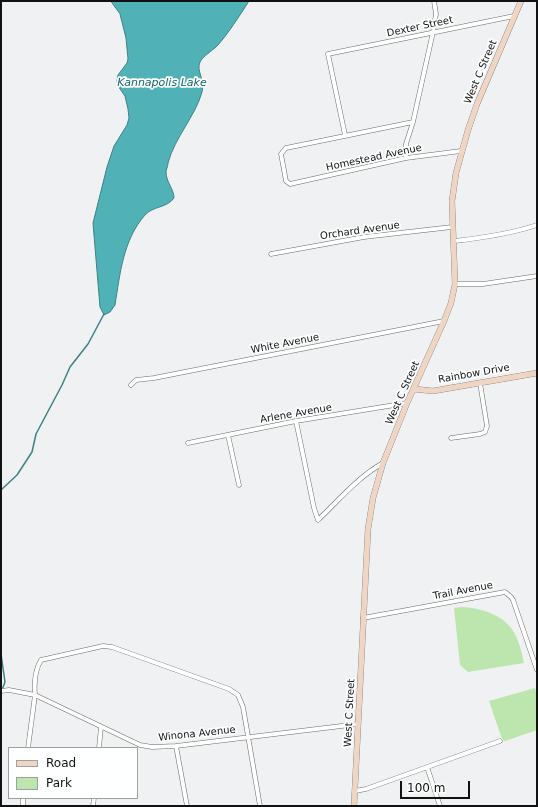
<!DOCTYPE html>
<html>
<head>
<meta charset="utf-8">
<style>
  body { margin:0 }
  #map { position:relative; width:538px; height:807px; overflow:hidden; background:#f0f1f2; font-family:"DejaVu Sans",sans-serif }
  canvas { display:block }
  .frame { position:absolute; inset:0; border:2px solid #121213; pointer-events:none }
  .legend { position:absolute; left:8px; top:747px; width:130px; height:52px; box-sizing:border-box; background:#feffff; border:1px solid #a0a0a1; margin:0; padding:5px 7px; list-style:none; font-size:12px; color:#121213 }
  .legend li { display:flex; align-items:center; gap:8px; height:20px }
  .legend b { width:20px; border:1px solid #a0a0a1 }
  .scale { position:absolute; left:400px; top:781px; width:70px; height:18px; box-sizing:border-box; border:2px solid #121213; border-top:0; padding-left:5px; font-size:12px; line-height:14px; white-space:nowrap; color:#121213; -webkit-text-stroke:3px #feffff; paint-order:stroke }
</style>
</head>
<body>
<div id="map">
<canvas width="538" height="807"></canvas>
<div class="frame"></div>
<ul class="legend">
<li><b style="height:5px;background:#efd5c4"></b>Road</li>
<li><b style="height:11px;background:#bde6ae"></b>Park</li>
</ul>
<div class="scale">100 m</div>
</div>
<script>
const ctx = document.querySelector('canvas').getContext('2d');
ctx.lineJoin = 'round';
function fill(path, color) {
  ctx.fillStyle = color;
  ctx.fill(path, 'evenodd');
}
function trace(path, color, width, dash) {
  ctx.strokeStyle = color;
  ctx.lineWidth = width;
  ctx.lineCap = dash ? 'butt' : 'round';
  ctx.setLineDash(dash || []);
  ctx.stroke(path);
}
function write(font, color, halo, rows, align = 'center') {
  ctx.font = font + ' "DejaVu Sans",sans-serif';
  ctx.lineWidth = 3.5;
  ctx.setLineDash([]);
  ctx.textBaseline = 'middle';
  ctx.strokeStyle = halo;
  ctx.fillStyle = color;
  for (const [text, x, y, turn = 0] of rows) {
    ctx.save();
    ctx.translate(x, y);
    ctx.rotate((+turn || 0) * Math.PI / 180);
    ctx.textAlign = isNaN(turn) ? turn : align;
    if (halo) ctx.strokeText(text, 0, 0);
    ctx.fillText(text, 0, 0);
    ctx.restore();
  }
}
const green = new Path2D(`
  M462,607C483,608 507,616 516,636C520,645 522,654 524,663L468,672L460,665L454,608Z
  M535,688L537,695V730L505,741L502,739L489,701Z`);
const water = new Path2D(`
  M111,1H249C240,15 228,34 217,46C212,51 203,56 200,62C196,71 205,79 202,92C195,117 175,137 168,163C168,166 166,170 166,172C166,182 174,189 174,198C167,208 153,206 145,215C123,240 120,274 115,305L110,312L104,315L100,307L93,223L107,167L114,146L127,125L129,118L128,109L125,96L118,86L117,81L118,75L127,63L128,59L126,38L120,14Z`);
const stream = new Path2D(`
  M1,490L17,475L32,452L36,434L62,385L70,367L88,344L104,314
  M1,654L5,682L2,690`);
const street = new Path2D(`
  M413,122L286,148L281,154L286,181L290,184L406,158L461,151
  M345,135L328,54L514,16
  M406,158V144L413,122L433,32L436,14L434,1
  M454,241C482,238 510,234 537,225
  M271,254L364,237L452,227
  M455,284H483L537,276
  M131,385L136,380L154,378L444,321
  M296,421L314,508L318,520C339,500 358,477 383,463
  M228,435L239,485
  M451,438L480,434L485,432L487,426L480,383
  M188,443L296,421L407,403
  M363,618L505,592L511,597L513,600L537,670
  M1,691L9,690L35,695L140,745L152,747L176,746L358,724
  M176,746L187,806
  M28,748L35,695C34,683 35,670 41,660L103,646L112,647L229,689L238,695L243,707L260,806
  M99,748L101,727
  M427,767L440,806
  M355,791L366,789L500,741
  M23,806V798
  M93,806L94,798`);
const secondary = new Path2D(`
  M414,389L433,391L537,373
  M354,806L368,529L373,498L383,463L407,403L444,321L451,303L455,284L452,201L456,173L468,130L477,104L521,1`);
const streetNames = [
  ["Dexter Street",420,27,-12],
  ["West C Street",481,72,-67],
  ["Homestead Avenue",374,158,-12],
  ["Orchard Avenue",360,231,-8],
  ["White Avenue",285,344,-11],
  ["Rainbow Drive",474,374,-10],
  ["West C Street",403,393,-66],
  ["Arlene Avenue",296,414,-10],
  ["Trail Avenue",463,591,-11],
  ["West C Street",350,713,-87],
  ["Winona Avenue",197,734,-6]
];
const waterNames = [
  ["Kannapolis Lake",162,83]
];
fill(green, '#bde6ae');
fill(water, '#50b1b7');
trace(water, '#3d8186', 1);
trace(stream, '#3d8186', 1.5);
trace(street, '#68696a', 5);
trace(secondary, '#68696a', 6);
trace(street, '#fff', 4);
trace(secondary, '#efd5c4', 5.5);
write('10px', '#121213', '#feffff', streetNames);
write('italic 11px', '#136368', '#feffff', waterNames);
</script>
</body>
</html>
